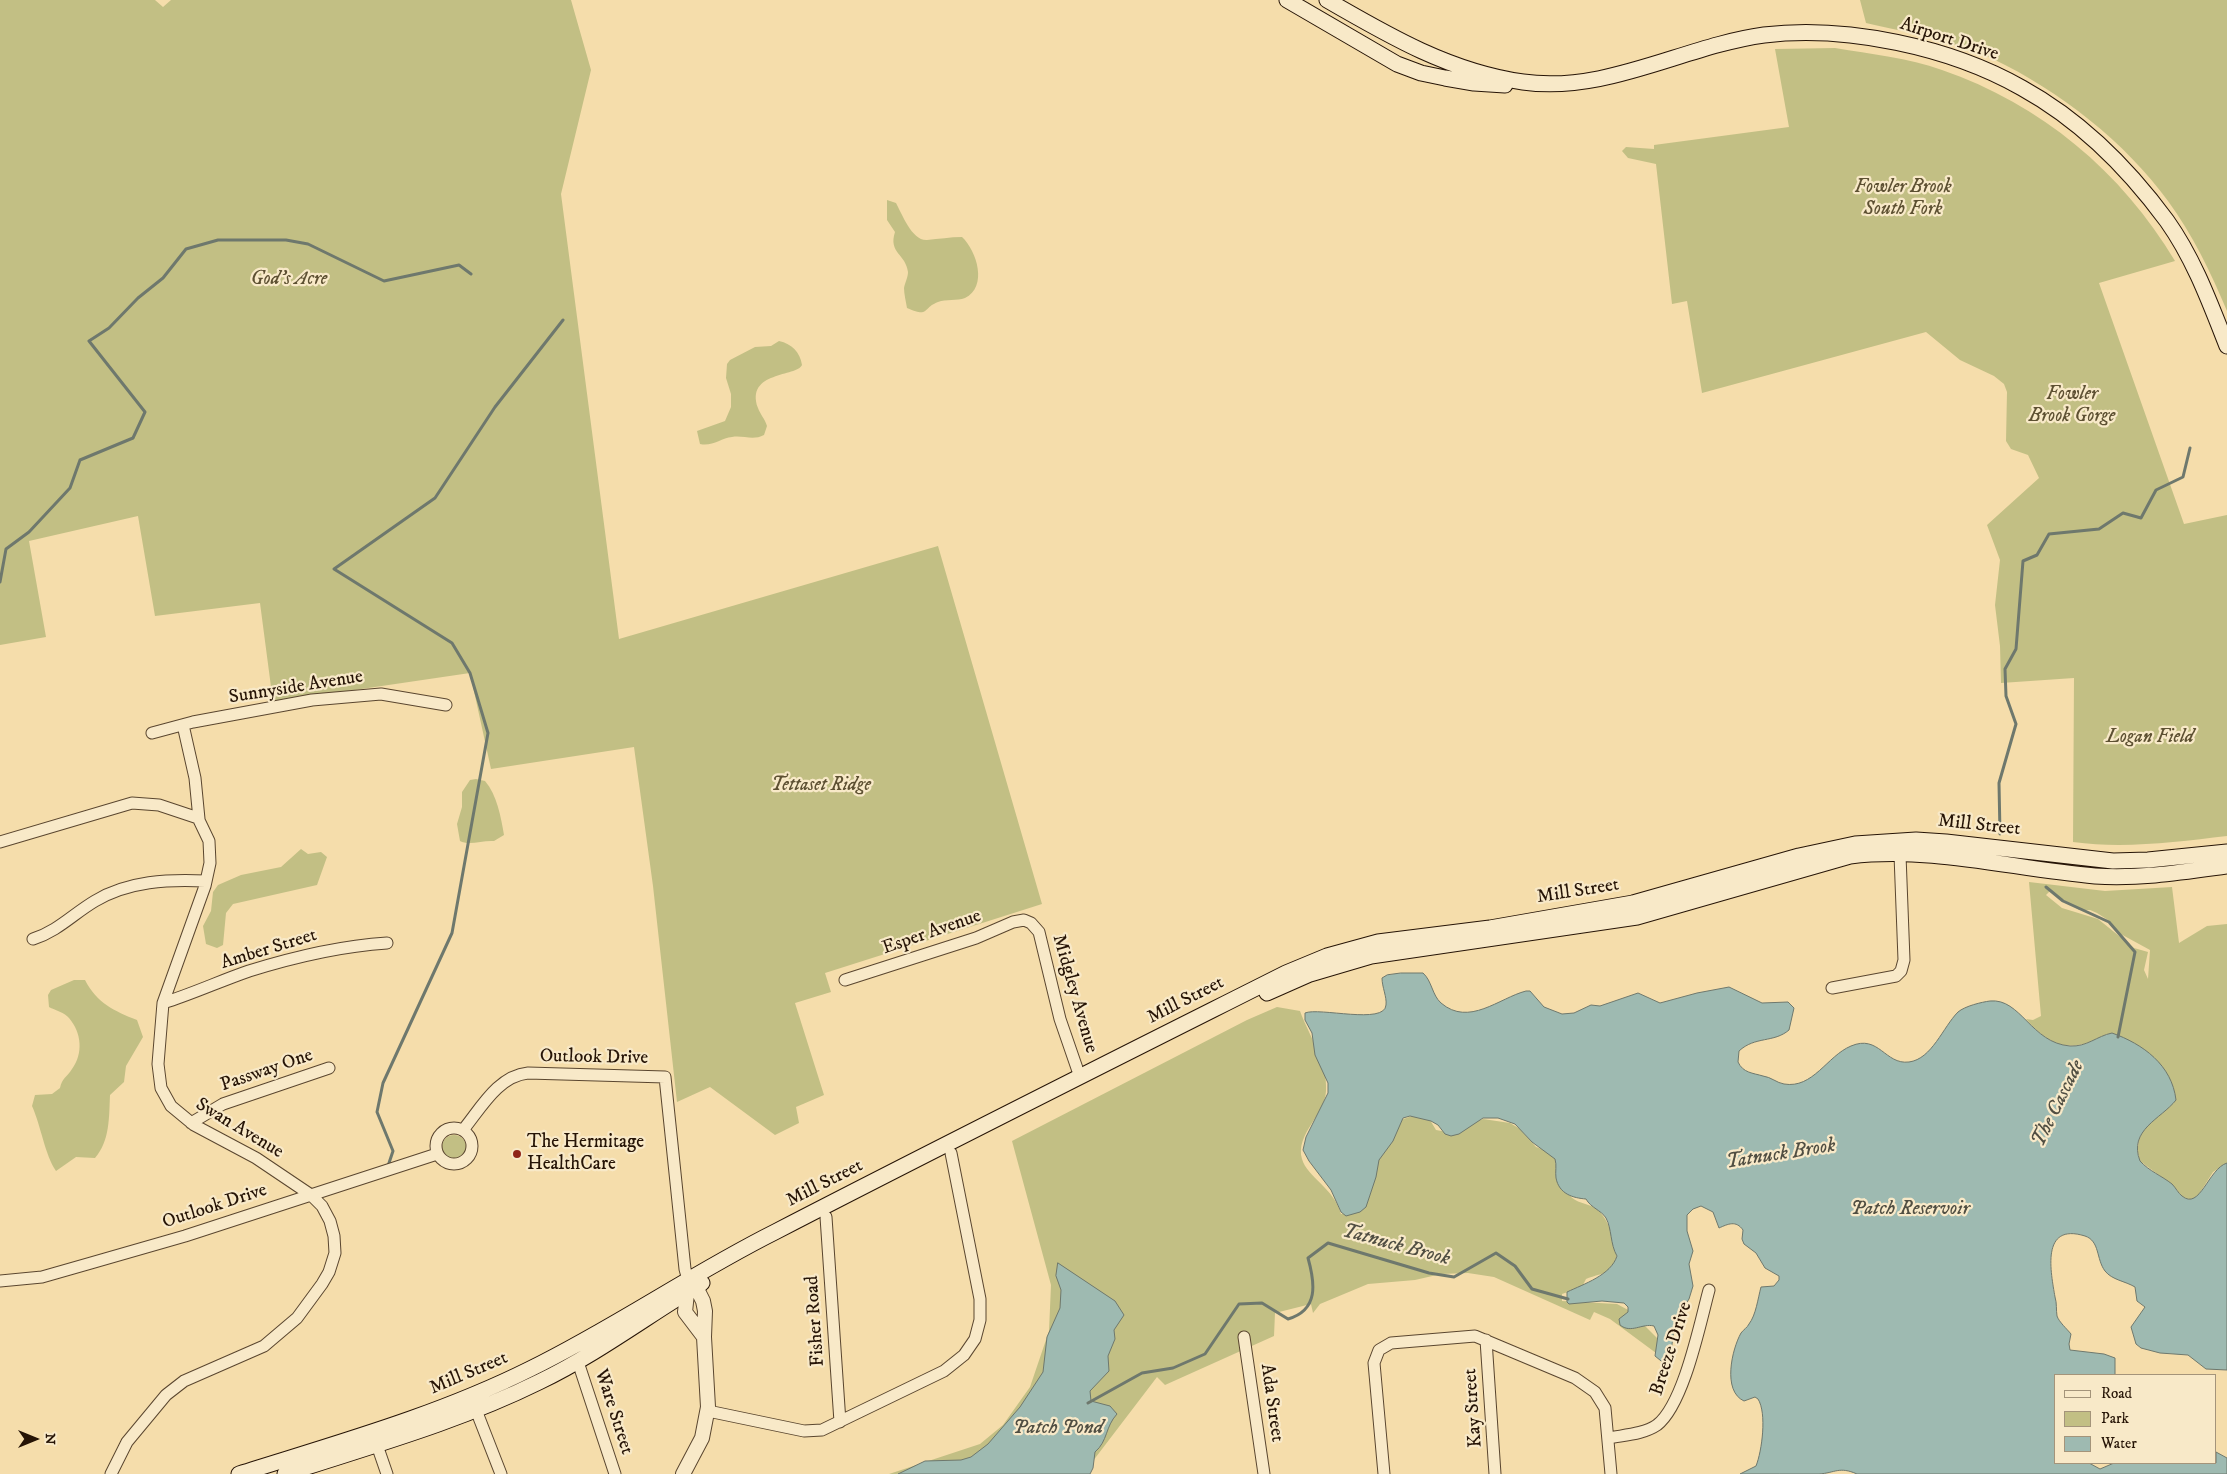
<!DOCTYPE html>
<html>
<head>
<meta charset="utf-8">
<style>
  body { margin:0 }
  #map { position:relative; width:2227px; height:1474px; overflow:hidden; background:#f5ddab; font-family:"IM FELL DW Pica",serif }
  canvas { display:block }
  .legend { position:absolute; left:2054px; top:1374px; width:162px; height:90px; box-sizing:border-box; background:#f8e9c8; border:1px solid #a4947a; margin:0; padding:6px 9px; list-style:none; font-size:15px; color:#261406 }
  .legend li { display:flex; align-items:center; gap:10px; height:25px }
  .legend b { width:25px; border:1px solid #a4947a }
  .north { position:absolute; left:10px; top:1414px; width:50px; height:50px; -webkit-text-stroke:4px #f8e9c8; paint-order:stroke; rotate:90deg; font-size:14px; font-weight:700; line-height:20px; text-align:center; color:#261406 }
  .north::after { content:''; display:block; margin:auto; width:18px; height:22px; background:#261406; clip-path:polygon(50% 0,100% 100%,50% 72%,0 100%) }
</style>
</head>
<body>
<div id="map">
<canvas width="2227" height="1474"></canvas>
<ul class="legend">
<li><b style="height:6px;background:#f8e9c8"></b>Road</li>
<li><b style="height:14px;background:#c2bf84"></b>Park</li>
<li><b style="height:14px;background:#9ebab1"></b>Water</li>
</ul>
<div class="north">N</div>
</div>
<script>
const ctx = document.querySelector('canvas').getContext('2d');
ctx.lineJoin = 'round';
function fill(path, color) {
  ctx.fillStyle = color;
  ctx.fill(path, 'evenodd');
}
function trace(path, color, width, dash) {
  ctx.strokeStyle = color;
  ctx.lineWidth = width;
  ctx.lineCap = dash ? 'butt' : 'round';
  ctx.setLineDash(dash || []);
  ctx.stroke(path);
}
function write(font, color, halo, rows, align = 'center') {
  ctx.font = font + ' "IM FELL DW Pica",serif';
  ctx.lineWidth = 4.5;
  ctx.setLineDash([]);
  ctx.textBaseline = 'middle';
  ctx.strokeStyle = halo;
  ctx.fillStyle = color;
  for (const [text, x, y, turn = 0] of rows) {
    ctx.save();
    ctx.translate(x, y);
    ctx.rotate((+turn || 0) * Math.PI / 180);
    ctx.textAlign = isNaN(turn) ? turn : align;
    if (halo) ctx.strokeText(text, 0, 0);
    ctx.fillText(text, 0, 0);
    ctx.restore();
  }
}
const green = new Path2D(`
  M0,0H155L163,7L171,0H571L591,70L561,194L619,639L938,546L1042,904L825,973L831,992L795,1003L824,1095L796,1107L799,1123L775,1135L710,1087L677,1102L653,886L634,747L491,769L470,673L273,702L260,603L155,616L138,516L29,541L46,637L0,645Z
  M1860,0H2227V311C2211,273 2193,235 2168,201C2125,142 2060,91 1993,59C1957,42 1906,32 1866,23Z
  M1835,48C1871,54 1908,58 1942,70C2041,104 2122,172 2175,261L2099,283L2184,524L2227,515V836C2176,842 2124,849 2073,842L2074,678L2001,683L2000,646L1995,605L2000,560L1987,525L2039,478L2028,455L2011,449L2006,441L2007,392L2004,384L1994,376L1960,360L1926,332L1702,393L1687,301L1672,304L1656,164L1628,158L1622,151L1626,147L1654,149V145L1789,127L1775,49Z
  M887,200L896,203C902,214 912,241 927,240C939,239 950,237 962,237C977,251 988,287 965,298C957,301 946,299 938,302C922,308 930,318 907,308C906,302 904,294 904,288C905,283 908,277 908,272C906,254 888,253 895,232L887,220Z
  M779,341C792,344 800,352 802,365C797,377 745,371 758,408C760,414 765,419 767,426L764,435C753,441 743,435 732,437C721,438 712,447 700,444L697,431L725,421L731,407V394L726,378L727,364L730,360L755,347L771,346Z
  M476,779L485,781C497,795 501,817 504,835L494,841C483,840 469,846 460,841L457,824L462,807V792L470,780Z
  M301,849L308,854L321,852L327,857L317,885L233,904L226,913L223,945L217,948L206,944L203,926L211,911L213,892L218,885L241,875L281,867Z
  M2029,882L2105,891L2172,887L2179,943L2207,926L2227,924V1163L2213,1172L2196,1199L2190,1200L2183,1197L2172,1185L2140,1161C2135,1148 2139,1133 2149,1123L2107,1034C2073,1053 2051,1049 2026,1019L2033,1020L2041,1016ZM2050,891L2079,910H2090L2097,913L2108,920L2117,932L2150,950L2148,979L2144,970L2148,952L2134,948L2098,919L2062,908L2046,895Z
  M74,980H85C97,1003 114,1011 137,1020L143,1037L126,1066L124,1082L110,1095C109,1117 110,1141 95,1158L76,1157L56,1171C45,1155 41,1126 32,1106L35,1095L52,1094L60,1088C62,1078 67,1077 72,1069C83,1054 82,1033 69,1018C65,1013 55,1010 49,1007L48,995L51,990Z
  M1277,1007L1300,1011C1309,1036 1328,1063 1326,1091C1325,1115 1295,1134 1302,1159C1307,1177 1334,1188 1341,1214C1376,1214 1369,1186 1377,1163C1382,1149 1391,1135 1398,1121L1412,1116L1430,1120L1436,1130L1447,1132L1483,1119L1510,1123L1520,1129L1536,1147L1555,1154L1571,1197C1580,1205 1591,1203 1599,1211C1609,1220 1624,1258 1612,1269C1607,1273 1593,1276 1586,1279L1582,1287L1562,1294V1301L1617,1304L1630,1311L1658,1339L1656,1353L1610,1319L1594,1312L1590,1320L1494,1277L1468,1273L1441,1274L1415,1280L1368,1284L1320,1304L1313,1313L1311,1304L1275,1313L1274,1336L1165,1385L1157,1377L1083,1474H889L980,1444L1003,1425L1030,1387L1049,1331L1051,1285L1012,1141L1247,1020Z
  M442 1147a12 12 0 1 1 24 0a12 12 0 1 1-24 0Z`);
const water = new Path2D(`
  M1401,973H1423C1432,981 1432,995 1441,1003C1469,1027 1499,998 1526,991H1530L1544,1007L1562,1014L1574,1013L1591,1005L1600,1006L1638,993L1660,1003L1697,993L1729,987L1762,1003L1788,1002L1794,1008L1789,1030C1774,1043 1755,1036 1739,1051L1738,1062C1743,1073 1753,1073 1763,1076C1771,1077 1777,1083 1784,1084C1813,1089 1827,1056 1851,1046C1879,1034 1885,1065 1909,1062C1932,1059 1943,1027 1958,1012C1965,1006 1982,1002 1990,1001C2021,998 2031,1043 2070,1046C2087,1047 2097,1036 2112,1033C2143,1044 2172,1065 2176,1100C2161,1119 2128,1130 2140,1161C2149,1171 2162,1176 2172,1184C2176,1188 2178,1193 2182,1196C2200,1211 2208,1169 2227,1163V1370L2206,1369L2188,1355L2160,1353L2141,1348L2136,1344L2131,1327L2145,1307L2137,1301L2135,1287C2125,1281 2112,1280 2105,1271C2096,1259 2100,1241 2085,1236C2040,1222 2051,1273 2055,1297C2057,1303 2056,1310 2057,1316C2059,1322 2067,1329 2071,1334L2069,1344L2070,1350L2104,1354L2115,1358V1375H2056V1463H2089L2100,1469L2114,1463H2216V1452L2227,1458V1474H1857C1839,1466 1835,1473 1819,1474C1793,1474 1766,1474 1740,1474L1756,1466C1762,1451 1767,1413 1758,1399L1755,1397L1744,1401C1722,1391 1732,1349 1741,1333C1744,1329 1747,1328 1749,1324C1756,1315 1758,1298 1761,1287L1774,1286L1779,1280V1276L1765,1268L1756,1253L1744,1244L1742,1239L1743,1230C1736,1220 1728,1224 1719,1228L1713,1212L1701,1206L1693,1209L1687,1215V1231L1693,1251L1689,1264L1693,1286L1689,1299L1675,1321L1670,1360L1666,1365L1655,1356L1658,1335L1654,1326C1642,1323 1631,1334 1620,1325L1619,1319L1628,1312V1307L1624,1303L1602,1301L1569,1304L1567,1302V1292C1584,1284 1611,1275 1617,1256C1610,1244 1612,1229 1606,1218C1601,1210 1591,1208 1586,1199C1573,1198 1559,1194 1556,1178C1555,1172 1557,1165 1555,1159L1532,1142L1515,1124L1498,1118H1483L1459,1134L1451,1136L1445,1134L1438,1125L1431,1121L1410,1116L1403,1118L1393,1141L1379,1160L1376,1177L1366,1207L1360,1212L1346,1216L1341,1212L1331,1190L1309,1161L1303,1150L1306,1137L1328,1093V1083L1315,1055L1312,1033L1305,1020V1013C1319,1007 1385,1025 1386,1005C1387,997 1382,987 1382,978L1387,975Z
  M1058,1263L1115,1301L1124,1315L1114,1330L1115,1339L1108,1356L1109,1371L1090,1391L1091,1401L1110,1406L1117,1414C1105,1427 1108,1441 1095,1452L1093,1468L1090,1474H898L925,1461L961,1460L971,1457L988,1444L1020,1407L1043,1372L1047,1337L1060,1308L1061,1290L1056,1276Z`);
const stream = new Path2D(`
  M0,582L6,549L29,532L70,488L80,460L133,438L145,412L89,341L109,328L138,298L163,278L186,249L218,240H286L308,244L384,281L459,265L471,274
  M2000,834L1999,783L2016,724L2006,696L2005,669L2016,649L2023,561L2037,555L2049,534L2099,529L2123,513L2141,518L2156,490L2183,477L2190,448
  M2046,887L2063,901L2109,922L2135,952L2118,1037
  M388,1166L393,1151L377,1112L383,1083L452,933L488,733L470,673L452,643L334,569L435,498L495,407L563,320
  M1088,1403L1142,1373L1173,1368L1205,1354L1239,1304L1262,1303L1288,1319C1319,1310 1315,1283 1308,1258L1328,1243L1429,1273L1454,1277L1496,1253L1515,1266L1532,1289L1568,1299`);
const minor = new Path2D(`
  M183,725L195,778L199,819
  M152,733L193,722L312,700L381,694L446,705
  M0,842L132,803L159,805L198,818L209,841L210,863L205,886L163,1003L158,1064L161,1088L171,1106L194,1125L256,1158L311,1195L322,1206L330,1221L334,1236L335,1253L329,1272L322,1284L297,1318L264,1346L184,1381L166,1395L127,1442L111,1474
  M33,939C58,931 73,914 95,901C128,881 169,879 206,881
  M845,980L976,938L1013,922L1024,920L1031,923L1039,932L1060,1019L1080,1077
  M1832,988L1896,976L1901,971L1904,960L1900,855
  M163,1003C192,994 220,981 249,971C294,957 340,946 387,943
  M191,1123L223,1104L329,1068
  M436 1146a18 18 0 1 1 36 0a18 18 0 1 1-36 0Z
  M463,1130C481,1108 498,1076 528,1073L665,1077L685,1269L688,1280
  M826,1217L840,1422
  M0,1281L42,1277L91,1263L185,1236L437,1154
  M1244,1337L1264,1474
  M1486,1340L1495,1474
  M578,1362L615,1474
  M476,1410L501,1474
  M708,1411L804,1431L822,1430L944,1371L964,1355L975,1339L980,1320V1299L951,1153
  M1609,1438C1624,1435 1644,1434 1657,1425C1684,1404 1700,1323 1709,1290
  M377,1445L387,1474
  M1384,1474L1374,1363L1379,1350L1391,1343L1475,1336L1575,1378L1595,1392L1605,1408L1611,1474`);
const tertiary = new Path2D(`
  M688,1284L685,1312L704,1337
  M683,1474L702,1438L708,1407L704,1337L705,1311L703,1301L696,1287L689,1280`);
const secondary = new Path2D(`
  M1287,0L1397,64L1421,73L1445,78L1474,83L1505,85
  M1327,0C1389,36 1451,72 1523,82C1606,94 1684,46 1764,35C1846,25 1950,47 2022,88C2080,120 2128,168 2167,221C2194,259 2210,303 2227,346
  M1267,993L1310,974L1371,956L1637,917L1850,856C1932,846 2013,869 2095,876C2139,879 2183,872 2227,866
  M239,1474C337,1443 438,1415 530,1369C614,1328 691,1274 775,1232C945,1144 1115,1059 1286,973L1327,956L1378,942L1490,928L1633,903L1799,856L1855,844L1916,840L1946,842L2113,861L2148,860L2227,852
  M285,1474C371,1446 458,1422 539,1382C597,1354 647,1316 702,1283`);
const markers = [
  [517,1154,5,"#8f2418"]
];
const streetNames = [
  ["Airport Drive",1949,40,18],
  ["Sunnyside Avenue",296,688,-9],
  ["Mill Street",1979,826,6],
  ["Mill Street",1578,892,-9],
  ["Esper Avenue",932,933,-19],
  ["Amber Street",269,950,-17],
  ["Midgley Avenue",1074,994,74],
  ["Mill Street",1186,1001,-27],
  ["Outlook Drive",594,1058,1],
  ["Passway One",267,1071,-19],
  ["Swan Avenue",239,1129,31],
  ["Mill Street",825,1184,-27],
  ["Outlook Drive",215,1207,-18],
  ["Fisher Road",816,1321,-94],
  ["Breeze Drive",1672,1349,-72],
  ["Mill Street",469,1374,-23],
  ["Ada Street",1271,1403,82],
  ["Kay Street",1474,1408,-94],
  ["Ware Street",613,1412,72]
];
const parkNames = [
  ["Fowler Brook",1903,188],
  ["South Fork",1903,210],
  ["God's Acre",289,280],
  ["Fowler",2072,395],
  ["Brook Gorge",2072,417],
  ["Logan Field",2150,738],
  ["Tettaset Ridge",821,786]
];
const poiNames = [
  ["The Hermitage",527,1143],
  ["HealthCare",527,1165]
];
const waterNames = [
  ["The Cascade",2059,1104,-64],
  ["Tatnuck Brook",1781,1155,-9],
  ["Patch Reservoir",1910,1210],
  ["Tatnuck Brook",1396,1246,15],
  ["Patch Pond",1058,1429]
];
fill(green, '#c2bf84');
fill(water, '#9ebab1');
trace(water, '#6e786d', 1);
trace(stream, '#6e786d', 3);
trace(minor, '#5a462f', 13);
trace(tertiary, '#5a462f', 16);
trace(secondary, '#261406', 17);
trace(minor, '#f8e9c8', 11);
trace(tertiary, '#f8e9c8', 14);
trace(secondary, '#f8e9c8', 15);
for (const [x, y, r, color] of markers) {
  const dot = new Path2D();
  dot.arc(x, y, r, 0, 2 * Math.PI);
  ctx.fillStyle = color;
  ctx.fill(dot);
  trace(dot, '#f8e9c8', 2);
}
write('19px', '#261406', '#f8e9c8', streetNames);
write('italic 19px', '#5d5032', '#f8e9c8', parkNames);
write('19px', '#261406', '#f8e9c8', poiNames, 'left');
write('italic 20px', '#504e42', '#f8e9c8', waterNames);
</script>
</body>
</html>
